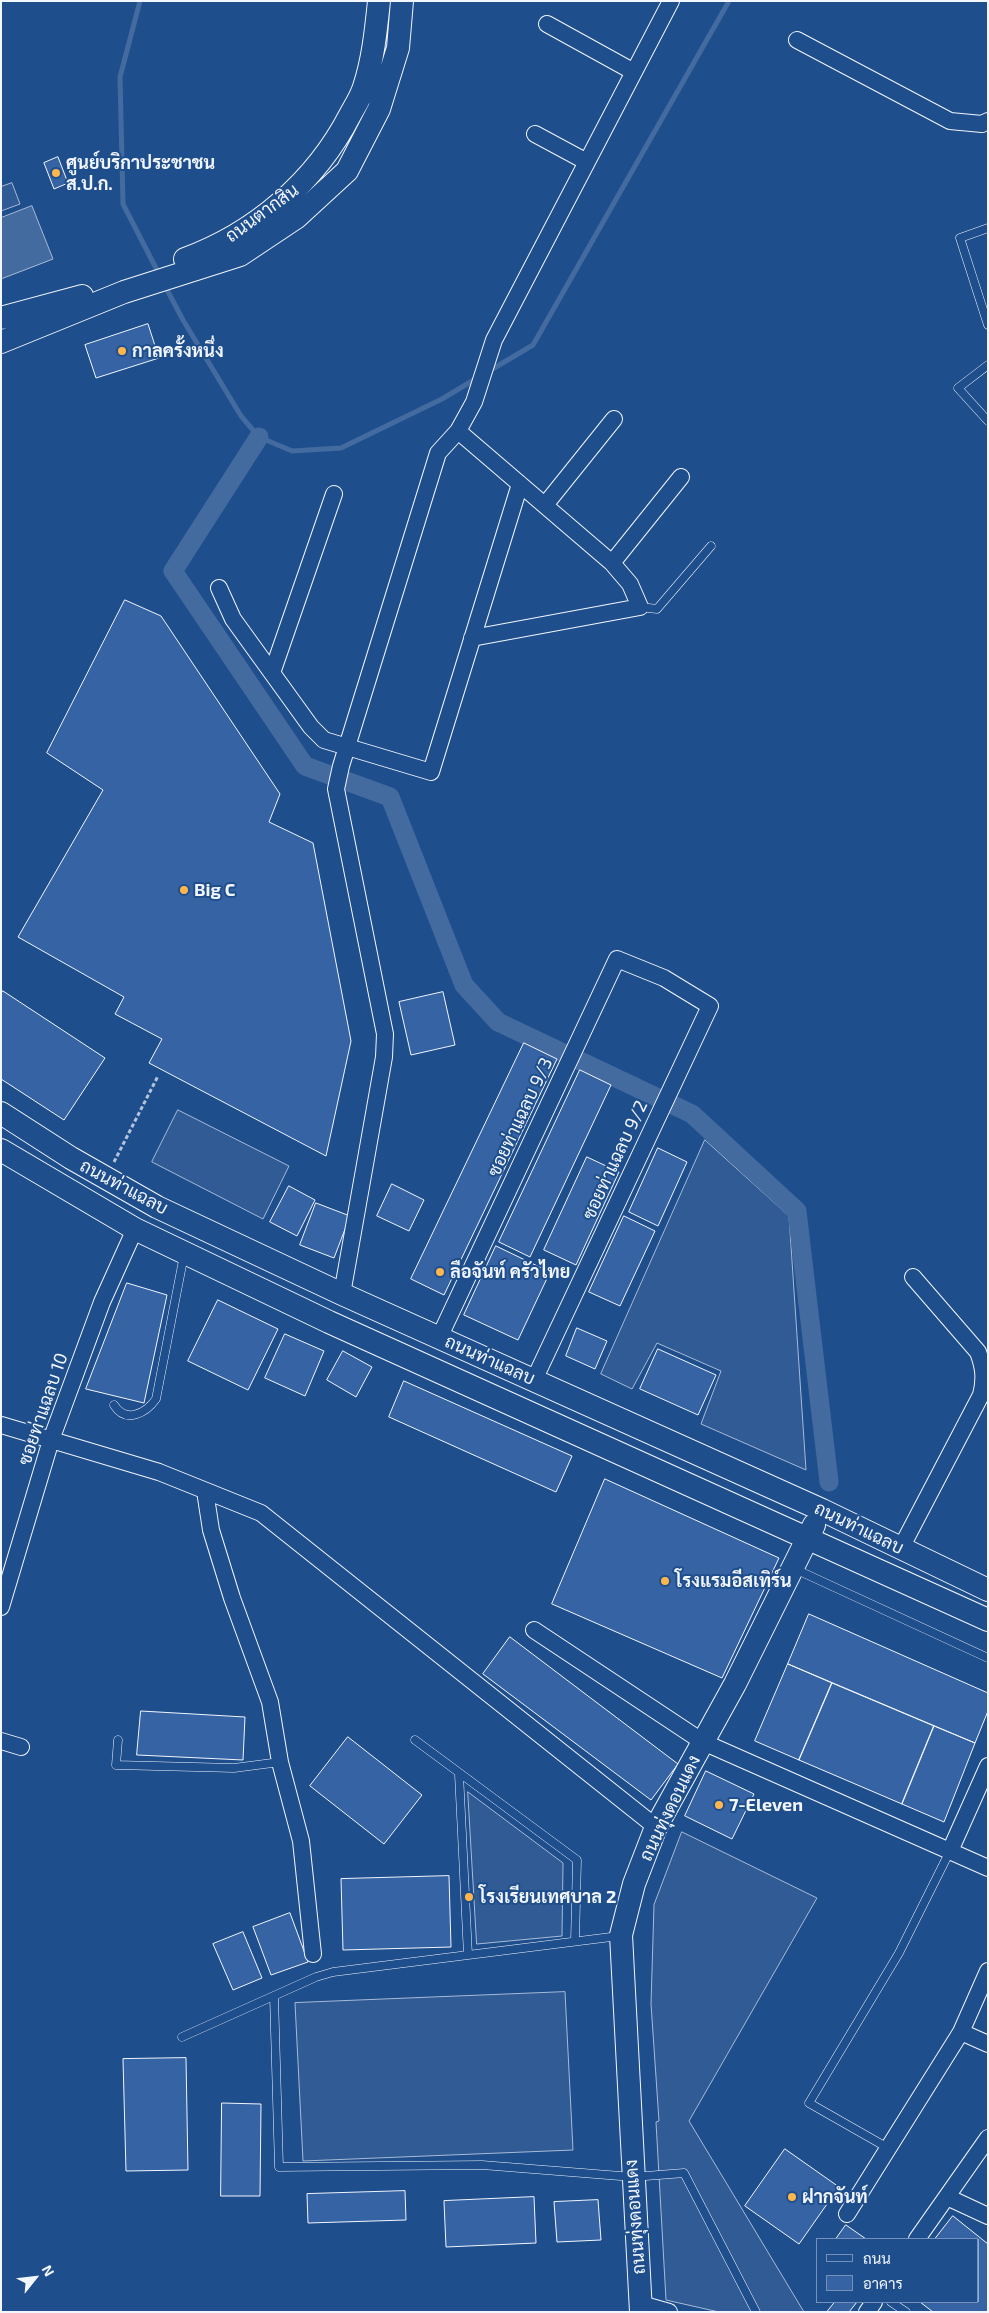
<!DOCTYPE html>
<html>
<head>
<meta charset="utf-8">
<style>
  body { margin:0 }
  #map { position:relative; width:989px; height:2313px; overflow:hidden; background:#1f4e8c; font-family:"Exo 2",Sarabun,sans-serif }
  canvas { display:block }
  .frame { position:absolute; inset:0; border:2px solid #f2f6ff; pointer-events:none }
  .legend { position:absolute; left:816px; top:2238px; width:162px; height:65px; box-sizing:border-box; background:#1f4e8c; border:1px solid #7391ba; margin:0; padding:6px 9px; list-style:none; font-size:15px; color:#f2f6ff }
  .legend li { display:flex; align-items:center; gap:10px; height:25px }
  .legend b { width:25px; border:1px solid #7391ba }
  .north { position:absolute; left:10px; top:2253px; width:50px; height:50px; -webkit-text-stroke:4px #1f4e8c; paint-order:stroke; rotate:61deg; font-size:14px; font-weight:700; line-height:20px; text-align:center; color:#f2f6ff }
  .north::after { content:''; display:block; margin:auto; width:18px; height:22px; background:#f2f6ff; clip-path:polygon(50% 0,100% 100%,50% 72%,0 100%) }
</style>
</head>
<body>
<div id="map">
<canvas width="989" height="2313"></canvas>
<div class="frame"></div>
<ul class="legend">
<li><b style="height:6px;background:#1f4e8c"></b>ถนน</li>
<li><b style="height:14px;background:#3563a3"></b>อาคาร</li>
</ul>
<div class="north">N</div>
</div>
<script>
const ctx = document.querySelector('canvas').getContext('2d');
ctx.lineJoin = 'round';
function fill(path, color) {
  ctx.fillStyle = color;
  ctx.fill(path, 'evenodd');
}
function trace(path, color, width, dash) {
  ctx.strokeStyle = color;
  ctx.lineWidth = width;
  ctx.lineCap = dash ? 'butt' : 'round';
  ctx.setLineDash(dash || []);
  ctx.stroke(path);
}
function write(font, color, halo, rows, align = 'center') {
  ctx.font = font + ' "Exo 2",Sarabun,sans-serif';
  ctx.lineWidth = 4;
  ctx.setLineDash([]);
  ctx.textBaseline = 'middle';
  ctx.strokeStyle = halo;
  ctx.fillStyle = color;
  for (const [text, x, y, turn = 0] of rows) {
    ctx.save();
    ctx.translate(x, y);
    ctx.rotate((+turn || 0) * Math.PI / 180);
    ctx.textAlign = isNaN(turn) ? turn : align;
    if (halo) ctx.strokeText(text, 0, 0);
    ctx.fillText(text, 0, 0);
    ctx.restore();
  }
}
const built = new Path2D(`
  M12,183L20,204L1,211V187Z
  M178,1110L289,1166L263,1219L152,1162Z
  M705,1140L789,1216L806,1470L701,1424L721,1371L657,1343L632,1389L601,1374Z
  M468,1792L563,1863L562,1936L477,1944Z
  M682,1832L817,1898L689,2121L804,2312H719L666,2300L656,2122L659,2121L651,2004L654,1905Z
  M565,1992L573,2150L303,2161L295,2003Z`);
const water = new Path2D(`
  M32,206L53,259L1,279V218Z`);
const stream = new Path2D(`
  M140,1L120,77L123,204L160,276
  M165,286L183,320L241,416L259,437L292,451L341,448L442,399L477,378
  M489,371L533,345L729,1`);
const canal = new Path2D(`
  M259,437L173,571L305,766L390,797L464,985L498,1022L692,1114L797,1211L829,1482`);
const building = new Path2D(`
  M58,157L68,183L54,189L44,163Z
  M148,324L159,358L96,378L85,345Z
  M125,600L161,616L280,794L269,822L313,843L351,1041L326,1156L149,1063L162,1039L115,1014L124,997L18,937L103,790L47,753Z
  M3,991L105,1058L64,1120L1,1079V994Z
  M443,992L455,1045L411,1055L399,1002Z
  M524,1043L557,1059L444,1295L411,1279Z
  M580,1070L611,1085L530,1257L499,1242Z
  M658,1148L687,1162L658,1226L629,1212Z
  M587,1157L619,1172L576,1265L544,1250Z
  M392,1184L424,1200L409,1231L377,1216Z
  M289,1186L315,1200L297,1236L270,1222Z
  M316,1203L350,1216L334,1258L300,1245Z
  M624,1216L655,1231L620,1306L589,1292Z
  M496,1246L550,1272L518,1340L464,1315Z
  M127,1283L167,1295L144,1403L86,1389Z
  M218,1300L278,1329L248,1390L188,1361Z
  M577,1328L607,1341L595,1369L566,1356Z
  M285,1334L324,1351L305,1396L265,1378Z
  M658,1349L716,1375L698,1415L640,1389Z
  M343,1351L372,1367L356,1397L327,1380Z
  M404,1381L572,1456L556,1492L389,1417Z
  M605,1479L779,1558L722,1678L552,1604Z
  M809,1614L988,1693V1711L975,1743L788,1664Z
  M510,1637L678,1764L651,1800L483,1674Z
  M788,1664L832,1683L799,1760L755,1741Z
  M832,1683L934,1726L902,1804L799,1760Z
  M141,1711L245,1717L243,1760L137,1755Z
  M934,1726L975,1743L944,1822L902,1804Z
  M348,1737L422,1795L384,1844L310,1786Z
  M706,1771L754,1794L732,1839L685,1816Z
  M449,1876L451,1947L343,1950L341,1879Z
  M290,1913L308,1962L271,1975L253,1927Z
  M243,1932L262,1978L233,1990L213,1944Z
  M186,2058L188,2170L126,2171L123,2059Z
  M222,2103L261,2104L260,2196H221Z
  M785,2149L839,2187L799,2244L745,2206Z
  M405,2191L406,2220L308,2223L307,2194Z
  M534,2197L536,2243L446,2247L444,2201Z
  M598,2200L601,2240L557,2242L554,2202Z
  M953,2216L988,2244V2312H933L920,2302H978V2239H935Z
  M846,2225L866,2239H836Z
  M835,2302H857L849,2312H827Z`);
const path = new Path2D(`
  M114,1162L158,1076`);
const lane = new Path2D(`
  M988,228L960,238L988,325
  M988,365L958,388L988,421
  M640,607L657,609L711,546
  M114,1405C126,1424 146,1413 156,1399L184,1255
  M795,1569L988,1658
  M118,1740L116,1765L234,1768L280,1762
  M415,1740L577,1860L575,1941
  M459,1774L468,1955
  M274,1996L279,2167L482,2165L633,2177L684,2173L756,2312
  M182,2037L316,1977L333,1972L619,1936
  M888,2148L809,2103L899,1953L950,1851
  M891,2302L906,2312`);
const street = new Path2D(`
  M547,24L634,72
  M797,40L950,121L982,124L988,121
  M535,134L587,162
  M458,431L612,563L630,584L640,607L472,638
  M545,505L614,419
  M612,563L681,477
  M219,588L233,619L311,727L324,740L431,772L520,484
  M272,673L334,494
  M342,1294L384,1057L385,1034L336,789L341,766L438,453L458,431L474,402L494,340L671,1
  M439,1338L617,959L664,978L710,1006L534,1380
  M1,1425L159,1472L261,1513L656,1827
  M205,1491L211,1530L232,1598L270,1702L280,1762L301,1841L313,1954
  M901,1548L981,1395C985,1379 984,1368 978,1352L913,1277
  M1,1607L51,1440L102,1302L135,1229
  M534,1630L703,1742L988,1868
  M1,1741L21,1747
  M950,1851L988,1766
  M988,1971L961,2032L988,2044
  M947,2197L988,2216
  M847,2214L961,2032
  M917,2239L988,2138
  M641,2304L669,2312
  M867,2312L874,2302`);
const secondary = new Path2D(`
  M185,259C256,233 316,181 350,115C355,106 361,97 364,87C373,60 376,30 379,1
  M1,318L82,296
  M1,342L124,292L240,255L297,217L347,171L379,109L398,48L402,1
  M1,1113L71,1158L157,1207L342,1294L822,1510L988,1590
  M1,1150L135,1229L329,1322L988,1620
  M641,2312L621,1935L634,1884L656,1827L735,1684L814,1525`);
const markers = [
  [56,173,5,"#ffb74d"],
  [122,351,5,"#ffb74d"],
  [184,890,5,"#ffb74d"],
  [440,1272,5,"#ffb74d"],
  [665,1581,5,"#ffb74d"],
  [719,1805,5,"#ffb74d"],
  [469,1897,5,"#ffb74d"],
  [792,2197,5,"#ffb74d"]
];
const poiNames = [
  ["ศูนย์บริกาประชาชน",66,163],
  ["ส.ป.ก.",66,184],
  ["กาลครั้งหนึ่ง",132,351],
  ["Big C",194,890],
  ["ลือจันท์ ครัวไทย",450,1272],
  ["โรงแรมอีสเทิร์น",675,1581],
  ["7-Eleven",729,1805],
  ["โรงเรียนเทศบาล 2",479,1897],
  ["ฝากจันท์",802,2197]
];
const streetNames = [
  ["ถนนตากสิน",262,213,-36],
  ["ซอยท่าแฉลบ 9/3",520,1117,-65],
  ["ซอยท่าแฉลบ 9/2",615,1160,-65],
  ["ถนนท่าแฉลบ",124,1187,28],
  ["ถนนท่าแฉลบ",490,1360,24],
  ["ซอยท่าแฉลบ 10",43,1409,-71],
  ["ถนนท่าแฉลบ",859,1528,26],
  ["ถนนทุ่งดอนแดง",670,1808,-64],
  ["ถนนทุ่งดอนแดง",635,2217,-94]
];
fill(built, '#305b95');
trace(built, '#a8bbd7', 1);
fill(water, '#446ba0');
trace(water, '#a8bbd7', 1);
trace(stream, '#446ba0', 5);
trace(canal, '#446ba0', 19);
fill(building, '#3563a3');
trace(building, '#f2f6ff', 1);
trace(lane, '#f2f6ff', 9);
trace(street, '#f2f6ff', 18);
trace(secondary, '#f2f6ff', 24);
trace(path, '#b3c4dc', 3, [4, 2.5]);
trace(lane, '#1f4e8c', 8);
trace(street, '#1f4e8c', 16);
trace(secondary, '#1f4e8c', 22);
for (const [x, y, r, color] of markers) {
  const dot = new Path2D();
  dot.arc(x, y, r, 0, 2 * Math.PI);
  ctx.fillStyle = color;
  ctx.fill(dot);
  trace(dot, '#1f4e8c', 2);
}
write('bold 18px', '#f2f6ff', '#1f4e8c', poiNames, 'left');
write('18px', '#f2f6ff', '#1f4e8c', streetNames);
</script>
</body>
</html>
